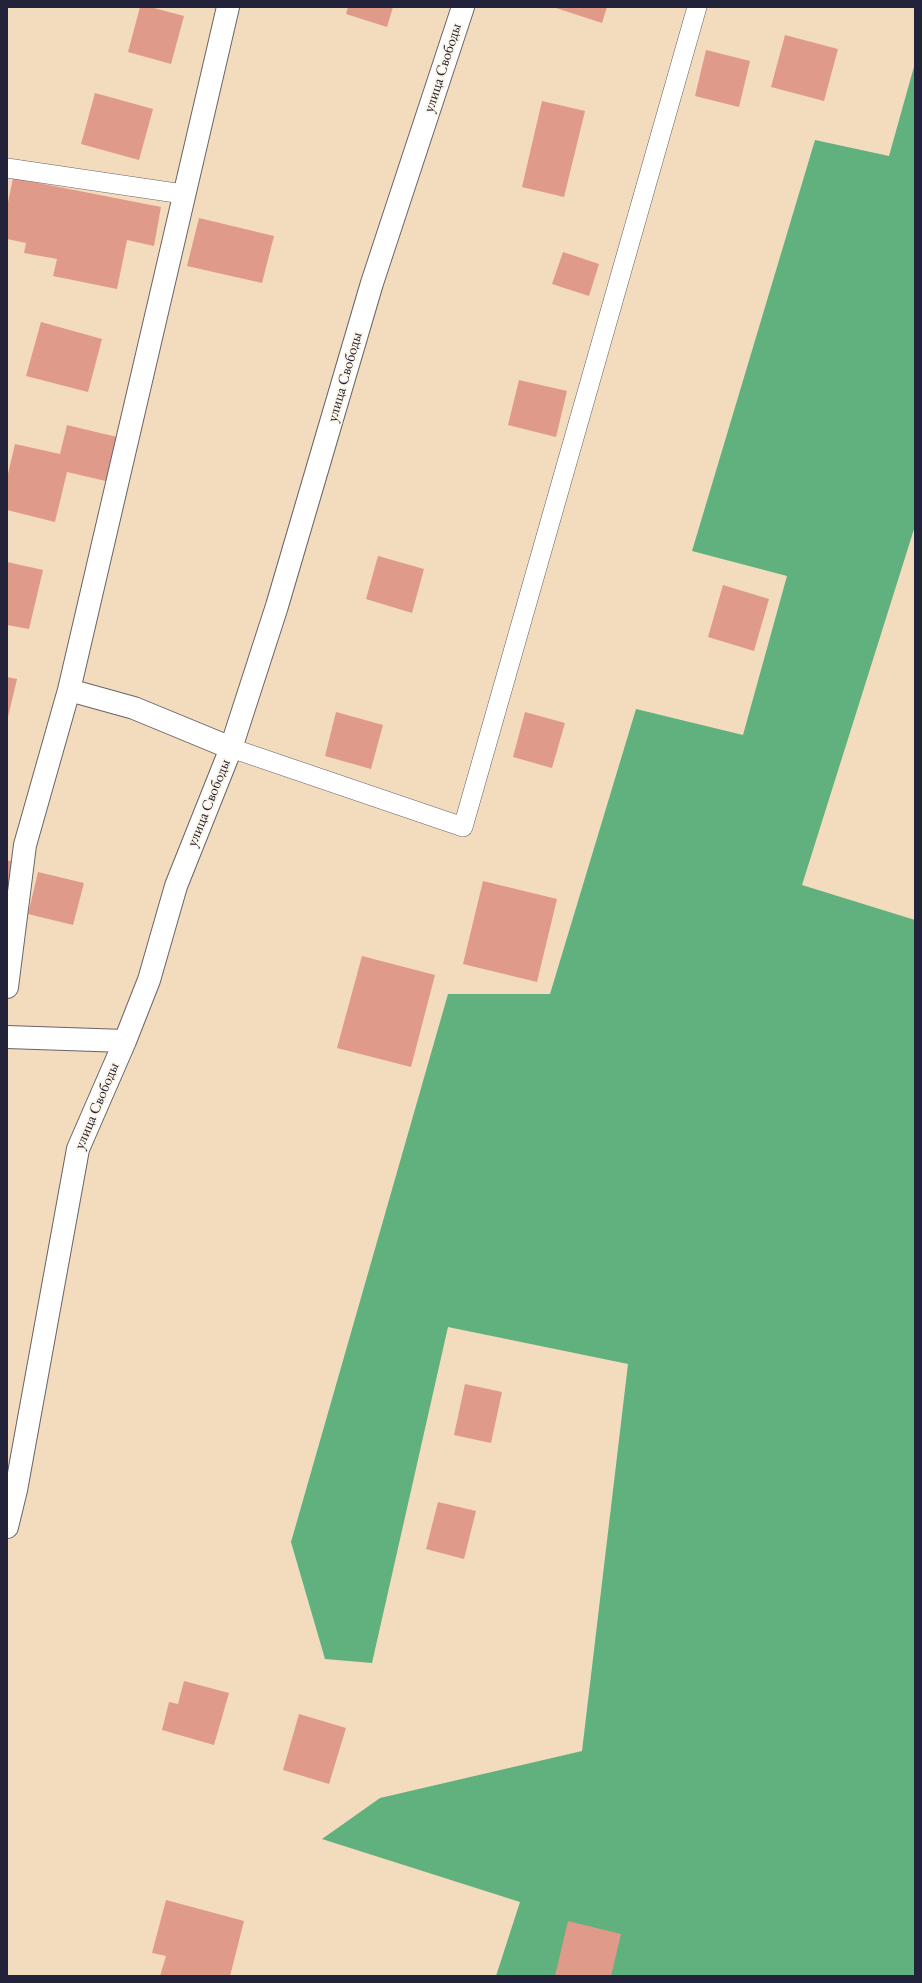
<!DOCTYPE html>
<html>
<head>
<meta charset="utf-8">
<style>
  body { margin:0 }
  #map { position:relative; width:922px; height:1983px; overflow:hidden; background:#f3dcbd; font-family:"EB Garamond",serif }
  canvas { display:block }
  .frame { position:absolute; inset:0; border:8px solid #22223b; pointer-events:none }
</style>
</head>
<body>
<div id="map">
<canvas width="922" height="1983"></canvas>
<div class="frame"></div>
</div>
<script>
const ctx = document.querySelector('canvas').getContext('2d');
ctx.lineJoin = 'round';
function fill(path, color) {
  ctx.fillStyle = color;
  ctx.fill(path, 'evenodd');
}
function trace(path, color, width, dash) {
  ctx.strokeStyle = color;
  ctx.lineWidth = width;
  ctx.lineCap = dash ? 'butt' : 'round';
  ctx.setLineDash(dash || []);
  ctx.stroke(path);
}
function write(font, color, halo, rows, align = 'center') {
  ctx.font = font + ' "EB Garamond",serif';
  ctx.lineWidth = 3.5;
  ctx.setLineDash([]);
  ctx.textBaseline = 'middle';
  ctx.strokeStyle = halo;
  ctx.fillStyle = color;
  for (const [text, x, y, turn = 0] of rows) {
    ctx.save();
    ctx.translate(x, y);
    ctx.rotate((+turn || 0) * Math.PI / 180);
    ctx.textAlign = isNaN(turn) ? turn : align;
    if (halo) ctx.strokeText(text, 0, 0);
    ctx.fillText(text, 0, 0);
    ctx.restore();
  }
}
const forest = new Path2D(`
  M915,63V526L802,885L915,920V1976H496L520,1902L322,1839L380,1798L582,1751L628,1364L448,1327L372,1663L325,1659L291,1542L448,994H550L636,709L743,735L787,576L692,551L815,140L889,156Z`);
const building = new Path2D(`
  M140,7H150L184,16L171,64L128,52Z
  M348,7H393L387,27L346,14Z
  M553,7H607L602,23Z
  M785,35L838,49L824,101L771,87Z
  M706,50L750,61L739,107L695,96Z
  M95,93L153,109L139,160L81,144Z
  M542,101L585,111L564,197L522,187Z
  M13,178L161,207L154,246L127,240L117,289L53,276L57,259L24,253L26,243L7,239V207Z
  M199,218L274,236L262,283L187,266Z
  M563,252L599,264L589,296L552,284Z
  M41,322L102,339L88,392L26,376Z
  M519,380L567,391L556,437L508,425Z
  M67,425L121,438L110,482L67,472L55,522L7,510V478L15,444L60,454Z
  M378,556L424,569L412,613L366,599Z
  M7,562L43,570L29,629L7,625Z
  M723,585L769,599L754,651L708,637Z
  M7,677L17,679L8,717H7Z
  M336,712L383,725L371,769L325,756Z
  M525,712L565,723L552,768L513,757Z
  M7,860L13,862L8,886H7Z
  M38,872L84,883L73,925L28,914Z
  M483,881L557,899L537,982L463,964Z
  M362,956L435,975L411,1067L337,1048Z
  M465,1384L502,1392L491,1443L454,1435Z
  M438,1502L476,1511L464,1559L426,1549Z
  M184,1681L229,1693L214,1745L162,1730L169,1702L178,1704Z
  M299,1714L346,1728L329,1784L283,1770Z
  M166,1900L244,1921L230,1976H160L166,1956L152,1953Z
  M568,1921L621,1934L611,1976H555Z`);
const service = new Path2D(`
  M7,168L183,194
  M231,748L463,827L697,7`);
const minor = new Path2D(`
  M231,748L277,606L372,283L463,7
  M7,987L25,845L69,690L228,7
  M7,1037L125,1041
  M7,1527L16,1490L78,1149L125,1041L149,980L176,886L231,748L134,708L69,690`);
const streetNames = [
  ["улица Свободы",443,68,-72],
  ["улица Свободы",345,377,-74],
  ["улица Свободы",209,803,-68],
  ["улица Свободы",97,1106,-67]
];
fill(forest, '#60b17e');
fill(building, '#e09a89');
trace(service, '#6b6368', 20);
trace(minor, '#6b6368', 24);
trace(service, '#fff', 19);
trace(minor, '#fff', 22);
write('15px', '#22223b', '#fcf5e5', streetNames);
</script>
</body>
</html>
